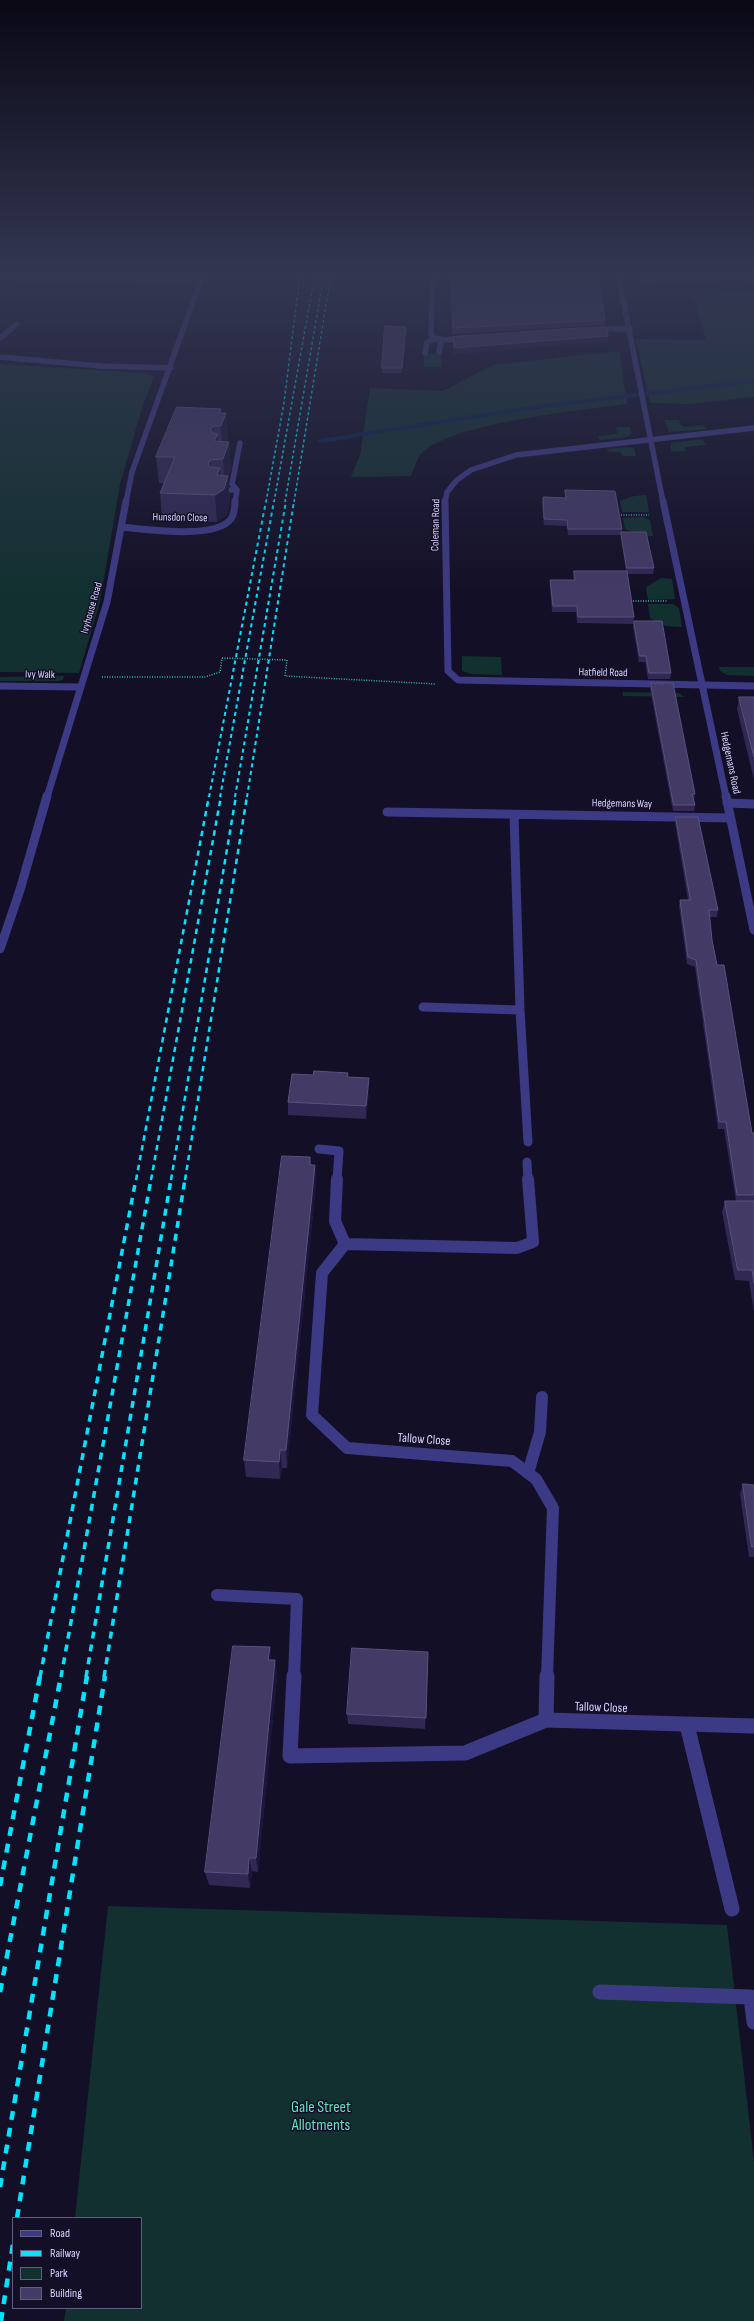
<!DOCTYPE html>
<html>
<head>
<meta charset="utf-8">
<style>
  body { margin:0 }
  #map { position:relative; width:754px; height:2321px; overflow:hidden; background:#130f26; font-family:"Sofia Sans Condensed",sans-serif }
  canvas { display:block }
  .legend { position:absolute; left:12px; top:2217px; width:130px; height:92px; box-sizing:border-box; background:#130f26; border:1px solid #625e7d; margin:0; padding:5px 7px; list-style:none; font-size:12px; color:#d9d4ff }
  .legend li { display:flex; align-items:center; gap:8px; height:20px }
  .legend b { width:20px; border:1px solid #625e7d }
</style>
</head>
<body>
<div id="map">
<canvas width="754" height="2321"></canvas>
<ul class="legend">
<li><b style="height:5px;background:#3d3a85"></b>Road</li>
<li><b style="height:5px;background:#00e5ff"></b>Railway</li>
<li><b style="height:11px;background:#12302f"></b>Park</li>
<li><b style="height:11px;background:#433a66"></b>Building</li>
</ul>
</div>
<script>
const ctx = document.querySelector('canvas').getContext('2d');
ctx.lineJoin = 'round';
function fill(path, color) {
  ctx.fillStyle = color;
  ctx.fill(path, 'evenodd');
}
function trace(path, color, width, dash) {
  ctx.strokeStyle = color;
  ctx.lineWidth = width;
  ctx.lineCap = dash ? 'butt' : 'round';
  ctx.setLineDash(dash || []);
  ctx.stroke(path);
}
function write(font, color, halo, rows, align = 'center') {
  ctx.font = font + ' "Sofia Sans Condensed",sans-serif';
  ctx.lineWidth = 3;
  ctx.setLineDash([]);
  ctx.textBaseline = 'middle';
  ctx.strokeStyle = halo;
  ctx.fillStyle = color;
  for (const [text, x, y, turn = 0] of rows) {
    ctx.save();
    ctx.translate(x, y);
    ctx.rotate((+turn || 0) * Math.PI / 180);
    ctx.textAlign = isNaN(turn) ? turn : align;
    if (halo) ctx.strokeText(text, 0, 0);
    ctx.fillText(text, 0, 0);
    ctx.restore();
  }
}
const green = new Path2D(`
  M754,292V397L690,404L650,403L636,339L706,340L693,294Z
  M619,351L627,404C583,410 449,423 421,454C417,459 414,469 411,476L351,477L360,455L370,388L443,391L493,365Z
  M424,354H441L442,367H424Z
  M0,364L144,373L154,376L142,408L120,484L100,602L79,673L0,672Z
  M664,420H679L680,424L684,427L703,425L708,429L669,432Z
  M616,427H630L632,433L627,437L600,440L598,436L617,434Z
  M702,439L706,445L685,447V451H671V443Z
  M628,447L634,448L636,456H623L620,452H609L606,449Z
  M646,495L649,512H622L620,501L634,496Z
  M642,517L650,520L653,536H643L625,529L623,518Z
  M661,578L672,579L675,599L648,600L646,587Z
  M648,604H673L679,608L682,627L665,626L650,618Z
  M462,656L501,657L502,675L471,674L462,671Z
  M719,667H754V676L727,675L720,671Z
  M64,676L63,680L58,681H0V677Z
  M623,692L679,693L684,697L623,696Z
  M108,1906L727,1925L754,2162V2321H64L66,2308H141V2218H75Z`);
const stream = new Path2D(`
  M320,441L536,407L754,381`);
const path = new Path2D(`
  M616,515H649
  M628,601H667
  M287,660L285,676L436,684
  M102,677H205L220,672L222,658`);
const serviceFar2 = new Path2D(`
  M0,338L17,324
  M425,353L427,342L436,339`);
const serviceFar1 = new Path2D(`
  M528,1473L540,1432L542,1397`);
const service = new Path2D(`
  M687,1725L732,1909
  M600,1992L751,1997L754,2022`);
const minorFar4 = new Path2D(`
  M433,274L431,334L434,338L444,340L466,338
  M0,277L201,280
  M594,329H630
  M439,352L441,340
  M0,357L100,366L171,368
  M216,490H237L235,502
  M237,490L232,484L240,443
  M126,502L132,472L203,274
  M445,502L447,492L457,480L471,470L516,455L754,428`);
const minorFar3 = new Path2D(`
  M445,501L448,671L458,680L754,686
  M121,527C145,529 215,540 231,519C234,514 235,506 235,501
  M0,686L79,687
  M47,797L107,602L126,501`);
const minorFar2 = new Path2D(`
  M727,803L754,804
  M387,812L730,818
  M514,815L520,1010L528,1142
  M0,949L20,890L47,796
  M423,1007L520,1010
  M319,1149L339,1151L337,1180
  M527,1162L528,1180`);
const minorFar1 = new Path2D(`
  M337,1179L335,1221L345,1244
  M528,1179L533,1242L517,1248L345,1244L322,1273L312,1415L347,1448L512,1461L536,1479L553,1508L547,1677
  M217,1595L297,1599L294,1677`);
const minor = new Path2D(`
  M294,1676L290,1756L465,1753L546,1720
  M547,1676L546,1720L754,1726`);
const tertiaryFar2 = new Path2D(`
  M618,274L663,502`);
const tertiaryFar1 = new Path2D(`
  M663,501L726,797`);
const tertiary = new Path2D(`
  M726,796L754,930`);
const railFar4 = new Path2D(`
  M266,502L284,403L300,274
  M274,502L315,274
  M285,502L324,274
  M294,502L331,274`);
const railFar3 = new Path2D(`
  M209,797L266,501
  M220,797L274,501
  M235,797L286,501
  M247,797L294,501`);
const railFar2 = new Path2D(`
  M136,1180L209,796
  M151,1180L221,796
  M171,1180L236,796
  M185,1180L247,796`);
const railFar1 = new Path2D(`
  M40,1677L136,1179
  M61,1677L151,1179
  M86,1677L171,1179
  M104,1677L185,1179`);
const rail = new Path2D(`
  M0,1886L40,1676
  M0,1992L61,1676
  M0,2187L87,1676
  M17,2218L105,1676
  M1,2321L13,2244`);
const pathBridge = new Path2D(`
  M222,658L287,660`);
const wall = new Path2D(`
  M451,274L605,320V325L452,334Z
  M638,274H754V281H748L745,279L640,283Z
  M405,332L402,373H382V368Z
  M221,409V413H226L228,439L227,442H229L231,468L228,477L230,503L226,516L217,522L162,520L160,493L164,483H159L156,457Z
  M565,490L622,529V532L654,568L653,574H627L634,617L633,624L577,623L576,612H552L550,586V580H574L573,577L574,571H626L621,538V535H568L567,526L544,525L542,503L543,497L565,498Z
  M634,621L671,673L670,679H648L645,662H639L633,627Z
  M651,683L695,794L694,800L695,805L694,811H673L650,689Z
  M739,697H754V780L737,709Z
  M676,817L718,910L717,917H709L712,940L752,1133H754V1312L749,1281L735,1280L722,1212L725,1201H736L724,1129H718L695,967L687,964L679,906L680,900H688L675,823Z
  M348,1073V1077L369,1091L366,1119L288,1115V1102Z
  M310,1157L311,1165H315L316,1184L287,1468H282L280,1479L246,1477L244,1460Z
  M743,1484L754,1485V1557H749L740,1494Z
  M270,1647L271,1660H275L277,1676L258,1872L252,1871L250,1888L209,1885L205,1872Z
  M428,1652L425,1729L348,1724L347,1714Z`);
const shadedWall = new Path2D(`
  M749,276H754V281H748Z
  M608,336V341L453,354L454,348Z
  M221,409L222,423L226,413L228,439L223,452L219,413Z
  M213,426L215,452L211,430Z
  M218,434L219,459L214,441Z
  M229,442L231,468L228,477L230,503L226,516L217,522L215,495L217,475L220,468L221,491L225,486L223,459Z
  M210,460L212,486L208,464Z
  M369,1078V1091L366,1119V1106Z
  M315,1165L316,1184L287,1468L286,1450Z
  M280,1450L282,1468L280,1479L279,1462Z
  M270,1647L272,1663L268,1660Z
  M275,1660L277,1676L258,1872L256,1858Z
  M249,1858L252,1871L250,1888L248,1874Z`);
const building = new Path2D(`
  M451,274H598L605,320L453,328Z
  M640,274H746L641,278Z
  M746,274H754V276H749Z
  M385,326L406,327L402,368H382Z
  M578,328H607L608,336L454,348L453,337Z
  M177,407L221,409L219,413H226L221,426H213L211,430L213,433L218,434L214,441L229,442L223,459L210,460L208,464L210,467L220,468L217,475L228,476L224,489L215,495L160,493L175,457H156Z
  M565,490L615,491L622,529H568L567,520L544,519L543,497L566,498Z
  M621,532H646L654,568H627Z
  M574,571H627L634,617H578L577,606H553L550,580H575Z
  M634,621H662L671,673H649L646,656H640Z
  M651,683H673L695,794H692L695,805H674Z
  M739,697H754V757Z
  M676,817H698L718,910H709L712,940L717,965H724L752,1133H754V1195H737L726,1122H719L696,960L688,957L680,900H690Z
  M314,1071L348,1073L347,1077L369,1078L366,1106L288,1102L292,1074L313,1075Z
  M282,1156L310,1157V1165H315L286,1450H280L279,1462L244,1460Z
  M725,1201H754V1283L752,1270H738Z
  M743,1484L754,1485V1547H752Z
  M233,1646L270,1647L268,1660H275L256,1858H249L248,1874L205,1872Z
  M352,1648L428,1652L426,1718L347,1714Z`);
const farStreetnames = [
  ["Hunsdon Close",180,518,1],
  ["Coleman Road",436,525,-89],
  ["Ivyhouse Road",92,608,-74],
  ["Hatfield Road",603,673,1],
  ["Ivy Walk",40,675,1],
  ["Hedgemans Road",730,763,78],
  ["Hedgemans Way",622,804,1]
];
const streetNames = [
  ["Tallow Close",424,1440,4],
  ["Tallow Close",601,1708,2]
];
const nearParknames = [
  ["Gale Street",321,2108],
  ["Allotments",321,2126]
];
fill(green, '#12302f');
trace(stream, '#0c2248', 4);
trace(path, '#2fb8b0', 1.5, [1, 1.5]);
trace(serviceFar2, '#3d3a85', 5.5);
trace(serviceFar1, '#3d3a85', 12);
trace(service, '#3d3a85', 15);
trace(minorFar4, '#3d3a85', 5.5);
trace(minorFar3, '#3d3a85', 7);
trace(minorFar2, '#3d3a85', 9);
trace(minorFar1, '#3d3a85', 12);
trace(minor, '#3d3a85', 15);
trace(tertiaryFar2, '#3d3a85', 5.5);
trace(tertiaryFar1, '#3d3a85', 7);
trace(tertiary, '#3d3a85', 9);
trace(railFar4, '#00e5ff', 1.5, [3, 2.5]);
trace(railFar3, '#00e5ff', 2, [4, 3.5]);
trace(railFar2, '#00e5ff', 2.5, [5.5, 4.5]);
trace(railFar1, '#00e5ff', 3.5, [7, 6]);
trace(rail, '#00e5ff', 4.5, [9, 8]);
trace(pathBridge, '#2fb8b0', 1.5, [1, 1.5]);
fill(wall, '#312854');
fill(shadedWall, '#1d163a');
fill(building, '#433a66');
trace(building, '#5a527e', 1);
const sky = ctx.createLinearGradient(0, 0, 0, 599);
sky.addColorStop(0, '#0a0815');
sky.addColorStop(0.46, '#333752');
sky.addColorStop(1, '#33375200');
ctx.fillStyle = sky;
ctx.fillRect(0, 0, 754, 599);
write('11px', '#d9d4ff', '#130f26', farStreetnames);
write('13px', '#d9d4ff', '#130f26', streetNames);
write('16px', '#5fe0c0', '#130f26', nearParknames);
</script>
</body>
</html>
